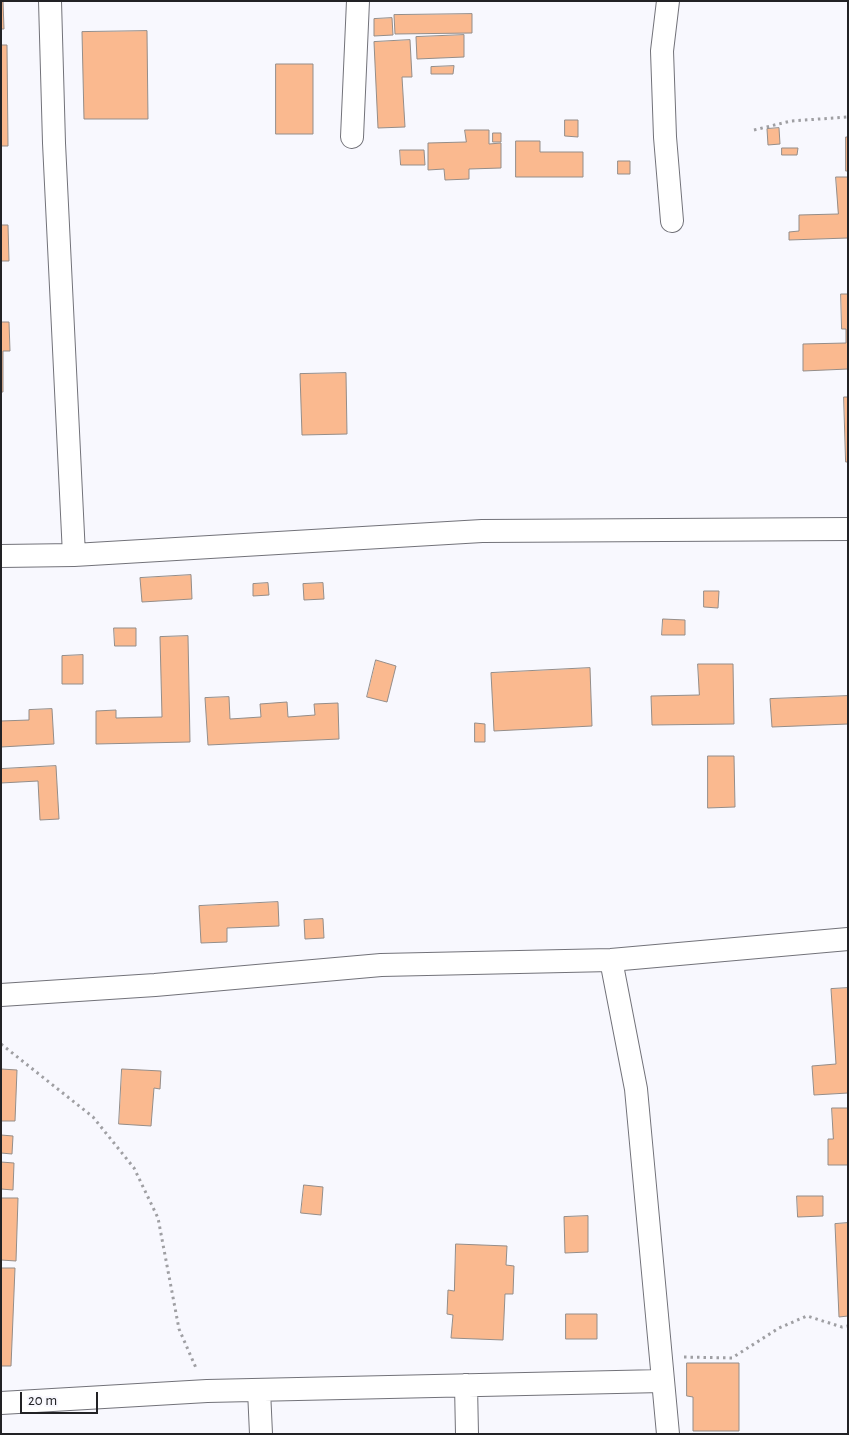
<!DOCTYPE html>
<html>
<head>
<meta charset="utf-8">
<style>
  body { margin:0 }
  #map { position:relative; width:849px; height:1435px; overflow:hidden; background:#f8f8fe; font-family:"Alegreya Sans",sans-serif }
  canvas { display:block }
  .frame { position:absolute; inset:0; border:2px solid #222225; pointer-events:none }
  .scale { position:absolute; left:20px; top:1392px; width:78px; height:22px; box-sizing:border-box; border:2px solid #222225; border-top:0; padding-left:6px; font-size:15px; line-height:18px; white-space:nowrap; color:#222225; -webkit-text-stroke:4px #f8f8fe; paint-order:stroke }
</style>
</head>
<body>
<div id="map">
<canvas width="849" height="1435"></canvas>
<div class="frame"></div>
<div class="scale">20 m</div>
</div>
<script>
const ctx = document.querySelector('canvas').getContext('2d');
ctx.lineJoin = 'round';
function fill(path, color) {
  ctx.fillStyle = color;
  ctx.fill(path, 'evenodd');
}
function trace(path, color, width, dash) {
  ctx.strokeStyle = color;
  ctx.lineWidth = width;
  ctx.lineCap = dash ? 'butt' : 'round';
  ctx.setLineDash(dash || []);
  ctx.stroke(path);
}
const building = new Path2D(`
  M1,1H3L4,29H1Z
  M472,14V33L395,34L394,15Z
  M392,18L393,35L374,36V19Z
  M147,31L148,119H84L82,32Z
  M464,35V57L417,59L416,37Z
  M410,40L412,77H402L405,127L378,128L374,42Z
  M1,45H7L8,146H1Z
  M276,64H313V134H276Z
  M454,66L453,74H431V67Z
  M565,120H578V137L565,136Z
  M779,128L780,144L768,145L767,129Z
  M465,130H489V144L501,143V168L469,169V179L445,180L444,169L428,170V143L466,142Z
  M493,133H501V142H493Z
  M846,137H848V171H846Z
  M516,141H540V152H583V177H516Z
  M782,148H798L797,155H782Z
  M400,150H424L425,165H401Z
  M618,161H630V174H618Z
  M836,177H848V238L789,240V232L799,231V215L838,214Z
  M1,225H8L9,261H1Z
  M841,294H848V369L803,371V344L846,343V329H842Z
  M1,322H9L10,351H3V392H1Z
  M346,373L347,434L302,435L300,374Z
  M844,397H848V462H846Z
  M191,575L192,599L142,602L140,578Z
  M268,583L269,595L253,596V584Z
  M323,583L324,599L304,600L303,584Z
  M704,591H719L718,608L704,607Z
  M663,619L685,620V635H662Z
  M114,628H136V646H115Z
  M188,636L190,742L96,744V711L116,710V718L162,717L160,637Z
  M83,655V684H62V656Z
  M376,660L396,666L387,702L367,697Z
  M698,664H733L734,724L652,725L651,696L699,695Z
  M590,668L592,726L494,731L491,673Z
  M848,696V724L772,727L770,699Z
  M229,697L230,719L261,717L260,704L287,702L288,717L315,715L314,704L338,703L339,739L208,745L205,698Z
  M52,709L54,744L1,747V721L29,720V710Z
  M475,723L485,724V742H475Z
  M708,756H734L735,807L708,808Z
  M56,766L59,819L40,820L38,781L1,783V769Z
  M278,902L279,926L227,928V942L201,943L199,906Z
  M323,919L324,938L305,939L304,920Z
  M848,988V1093L814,1095L812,1066L836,1064L831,989Z
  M1,1069L17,1070L15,1121H1Z
  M122,1069L161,1071L160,1089L154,1088L151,1126L119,1124Z
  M832,1108H848V1165H828V1139H833Z
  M1,1135L13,1136L12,1154L1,1153Z
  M1,1162L14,1163L13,1190L1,1189Z
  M304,1185L323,1187L321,1215L301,1213Z
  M797,1196H823V1216L798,1217Z
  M1,1198H18L16,1261L1,1260Z
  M588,1216V1252L565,1253L564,1217Z
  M848,1223V1316L839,1317L835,1224Z
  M456,1244L507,1246L506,1265L514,1266L513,1294H505L503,1340L451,1338L453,1315L447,1314L448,1290L454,1291Z
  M1,1268H15L11,1366H1Z
  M566,1314H597V1339H566Z
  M687,1363H739V1431H693V1397L687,1396Z`);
const path = new Path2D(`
  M754,130L791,121L848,117
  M1,1044L93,1117L134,1168L158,1218L179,1329L196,1368
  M684,1357L732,1358L779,1328L807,1316L842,1327L848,1326`);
const street = new Path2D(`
  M50,1L54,143L74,555
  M668,1L662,51L665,137L672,221
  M352,137L358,1
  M1,556L74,555L482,531L848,529
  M611,960L636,1089L668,1434
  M1,995L155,985L381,965L611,960L848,939
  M466,1385L467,1434
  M259,1390L261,1434
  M1,1403L207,1391L662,1381`);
fill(building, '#fab98f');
trace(building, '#948d89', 1);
trace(street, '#727279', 24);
trace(path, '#9f9fa3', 3, [2.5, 4]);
trace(street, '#fff', 22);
</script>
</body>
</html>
